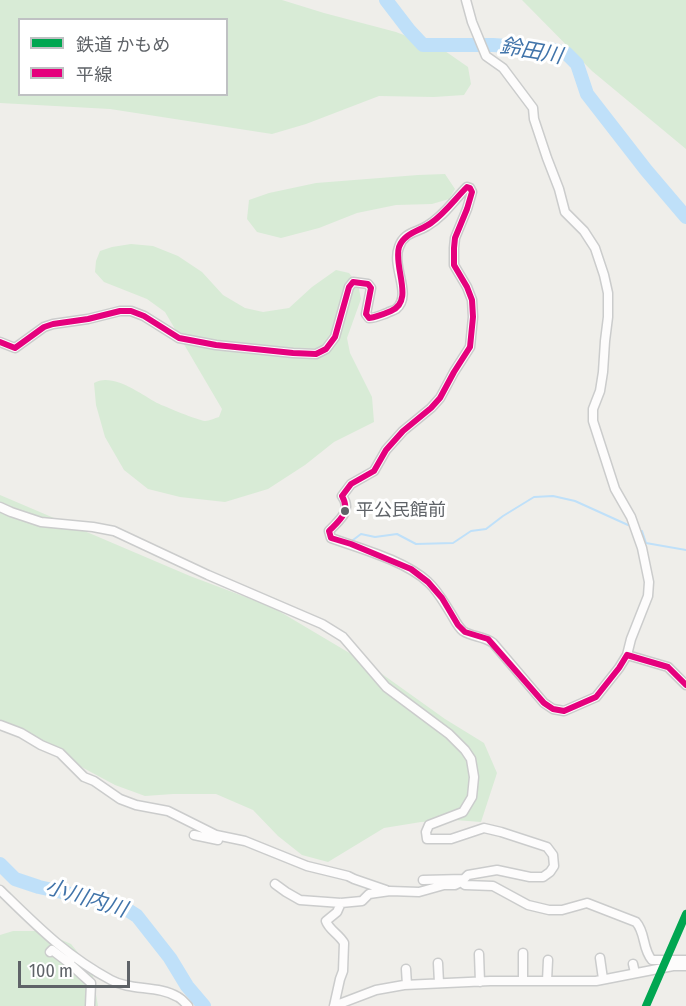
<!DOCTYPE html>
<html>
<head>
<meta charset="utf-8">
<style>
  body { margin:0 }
  #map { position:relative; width:686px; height:1006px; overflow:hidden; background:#efeeea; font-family:"Fira Sans Condensed","Noto Sans JP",sans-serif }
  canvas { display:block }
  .legend { position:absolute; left:18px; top:18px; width:210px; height:78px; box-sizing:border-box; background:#fff; border:2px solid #bfc1c3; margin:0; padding:8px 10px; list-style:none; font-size:18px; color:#5f6368 }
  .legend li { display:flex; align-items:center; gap:12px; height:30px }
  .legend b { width:30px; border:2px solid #bfc1c3 }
  .scale { position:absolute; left:18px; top:961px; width:112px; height:27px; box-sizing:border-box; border:3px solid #5f6368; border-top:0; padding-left:8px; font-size:18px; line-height:21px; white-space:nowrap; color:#5f6368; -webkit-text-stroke:4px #fff; paint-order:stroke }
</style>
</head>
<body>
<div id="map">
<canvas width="686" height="1006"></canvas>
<ul class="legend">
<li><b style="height:8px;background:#00a651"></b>鉄道 かもめ</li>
<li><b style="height:8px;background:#e5007d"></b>平線</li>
</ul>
<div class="scale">100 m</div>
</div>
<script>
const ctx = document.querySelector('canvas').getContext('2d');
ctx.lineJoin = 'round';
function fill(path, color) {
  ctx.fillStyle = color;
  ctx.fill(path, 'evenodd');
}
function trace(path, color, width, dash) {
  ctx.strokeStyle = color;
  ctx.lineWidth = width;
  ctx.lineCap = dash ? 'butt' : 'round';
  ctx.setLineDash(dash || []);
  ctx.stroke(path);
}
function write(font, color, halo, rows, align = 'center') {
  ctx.font = font + ' "Fira Sans Condensed","Noto Sans JP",sans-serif';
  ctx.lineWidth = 6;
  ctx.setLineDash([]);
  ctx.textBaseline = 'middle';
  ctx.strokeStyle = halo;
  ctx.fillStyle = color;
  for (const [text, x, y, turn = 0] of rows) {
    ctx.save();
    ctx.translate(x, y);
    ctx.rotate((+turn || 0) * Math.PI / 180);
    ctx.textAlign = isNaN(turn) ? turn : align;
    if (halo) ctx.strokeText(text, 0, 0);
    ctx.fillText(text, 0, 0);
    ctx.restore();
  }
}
const green = new Path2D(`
  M0,0H282L324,13L396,32L445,51L468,67L471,84L464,95L434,97L379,96L306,124L272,134L110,109L0,103ZM20,20H226V94H20Z
  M522,0H686V149L592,71Z
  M445,174L455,189L449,199L432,204L396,205L357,213L319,228L281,238L257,232L247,219L249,200L269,193L316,183L418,175Z
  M131,244L153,246L178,256L202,272L223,295L245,308L263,312L289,308L312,287L336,270L349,273L358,284L361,299L347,338L350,353L372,397L374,422L334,442L305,465L268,489L225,502L180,497L148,489L124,470L105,437L96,405L94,383C112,372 141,394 157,403C166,407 197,420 205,421C209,421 215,418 219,417L222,409L165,312L147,299L104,282L95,272L96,261L100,251L112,247Z
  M0,495L190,576L272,607L368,664L445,719L484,743L497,773L481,822L455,820L421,822L384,828L328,862L302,855L278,836L253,810L216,794H173L145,796L115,785L61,756L0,726Z
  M13,931H41L71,944L92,970L98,1006H0V935Z`);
const stream = new Path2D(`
  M642,531L646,543L686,550
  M353,540L361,534L375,537L397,534L416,544L453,543L471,531L486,529L503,516L534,497L553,496L575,501L628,525`);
const river = new Path2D(`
  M386,0L409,30L423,45H493L549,49L566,53L577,64L587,94L646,170L686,217
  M0,864L15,879L39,887L107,902L123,907L137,916L170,958L187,986L204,1006`);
const street = new Path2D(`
  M0,342L15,348L44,327L53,324L88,319L120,311H131L144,316L179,338L216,345L293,353L316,354L326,349L335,337L349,287L353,282L368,284L371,288L366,314L369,318C376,318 381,315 387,313C390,311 393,311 396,309C413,295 391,267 399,247C404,232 416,233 427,226C444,216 454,200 467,187L470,188L472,192L467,209L455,238L454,248V265L467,287L472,300L473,317L470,347L454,372L440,398L431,408L403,431L386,450L374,471L351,484L342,496C353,511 339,520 329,531L331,538C359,548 406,561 428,582C437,590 443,601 450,612C454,618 457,626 463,631C472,637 484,636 493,643L544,703L553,709L564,711L596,697L619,668L627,655L631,639L648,596L649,582L642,548L631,517L615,489L593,421V409L600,391L603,372L605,341L608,317V293L604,275L595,248L584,231L565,212L559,189L547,158L534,119L533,108L503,68L486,56L472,22L466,0
  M0,507L11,512L41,522L93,527L114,531L208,575L322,624L343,637L386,687L449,734L465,750L471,759L474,777L472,797L463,812L429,825L426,832L427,839H451L484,828L501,832L547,847L553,855L554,866L550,872L543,877H530L497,870L468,875L461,882L455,885H444L419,892L390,891L369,894L362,901L341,903L300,900L286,892L275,884
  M627,655L668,667L686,685
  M0,725L21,733L41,745L60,753L84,777L94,781L120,799L136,805L168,811L216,835L245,841L307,866L348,876L354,879L386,890
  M194,835L218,840
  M423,880L464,879
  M461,882L465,885L493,886L528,905L549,910H562L587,903L636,922C646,933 642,949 652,960H686
  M0,890C36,925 66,956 111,980C131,991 158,985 178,997C182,999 185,1003 188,1006
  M50,952L52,950L69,963
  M523,953V981
  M479,954L480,982
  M72,957L69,963L91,983L90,1006
  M600,958L603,979
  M438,963L439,983
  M633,964L635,973
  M406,969L407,985
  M547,981L548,960
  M334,1006L376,990L404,985L490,981H596L673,966H686
  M334,1006L340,979L343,971L344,943C339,934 329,930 326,921L337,912L341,903`);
const bus1 = new Path2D(`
  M0,342L15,348L44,327L53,324L88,319L120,311H131L144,316L179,338L216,345L293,353L316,354L326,349L335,337L349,287L353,282L368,284L371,288L366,314L369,318C377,317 384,314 391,311C415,301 393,267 399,247C404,233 420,231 431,223C445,213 455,199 467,187L470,188L472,192L467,209L455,238L454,248V265L467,287L472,300L473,317L470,347L454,372L440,398L431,408L403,431L386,450L374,471L351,484L342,496C351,512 340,520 329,531L331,538L351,544L411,569L428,582L442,598L458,625L465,632L488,639L544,703L553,709L564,711L596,697L619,668L627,655
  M627,655L668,667L686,685`);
const rail1 = new Path2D(`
  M646,1006L686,914`);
const markers = [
  [345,511,5,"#5f6368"]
];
const busNames = [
  ["平公民館前",356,511]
];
const waterNames = [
  ["鈴田川",531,52,10],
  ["小川内川",86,899,17]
];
fill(green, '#d8ebd6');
trace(stream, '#bfe0f9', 2);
trace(river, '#bfe0f9', 14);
trace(street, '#cbcccc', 11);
trace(street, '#fdfcfc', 8);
trace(bus1, '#e5007d', 6);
trace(rail1, '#00a651', 8);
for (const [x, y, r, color] of markers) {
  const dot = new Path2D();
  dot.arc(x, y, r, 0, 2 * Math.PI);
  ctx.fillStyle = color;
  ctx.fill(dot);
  trace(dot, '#fff', 2);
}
write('18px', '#5f6368', '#fff', busNames, 'left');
write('italic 21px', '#4174aa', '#fff', waterNames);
</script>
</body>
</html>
